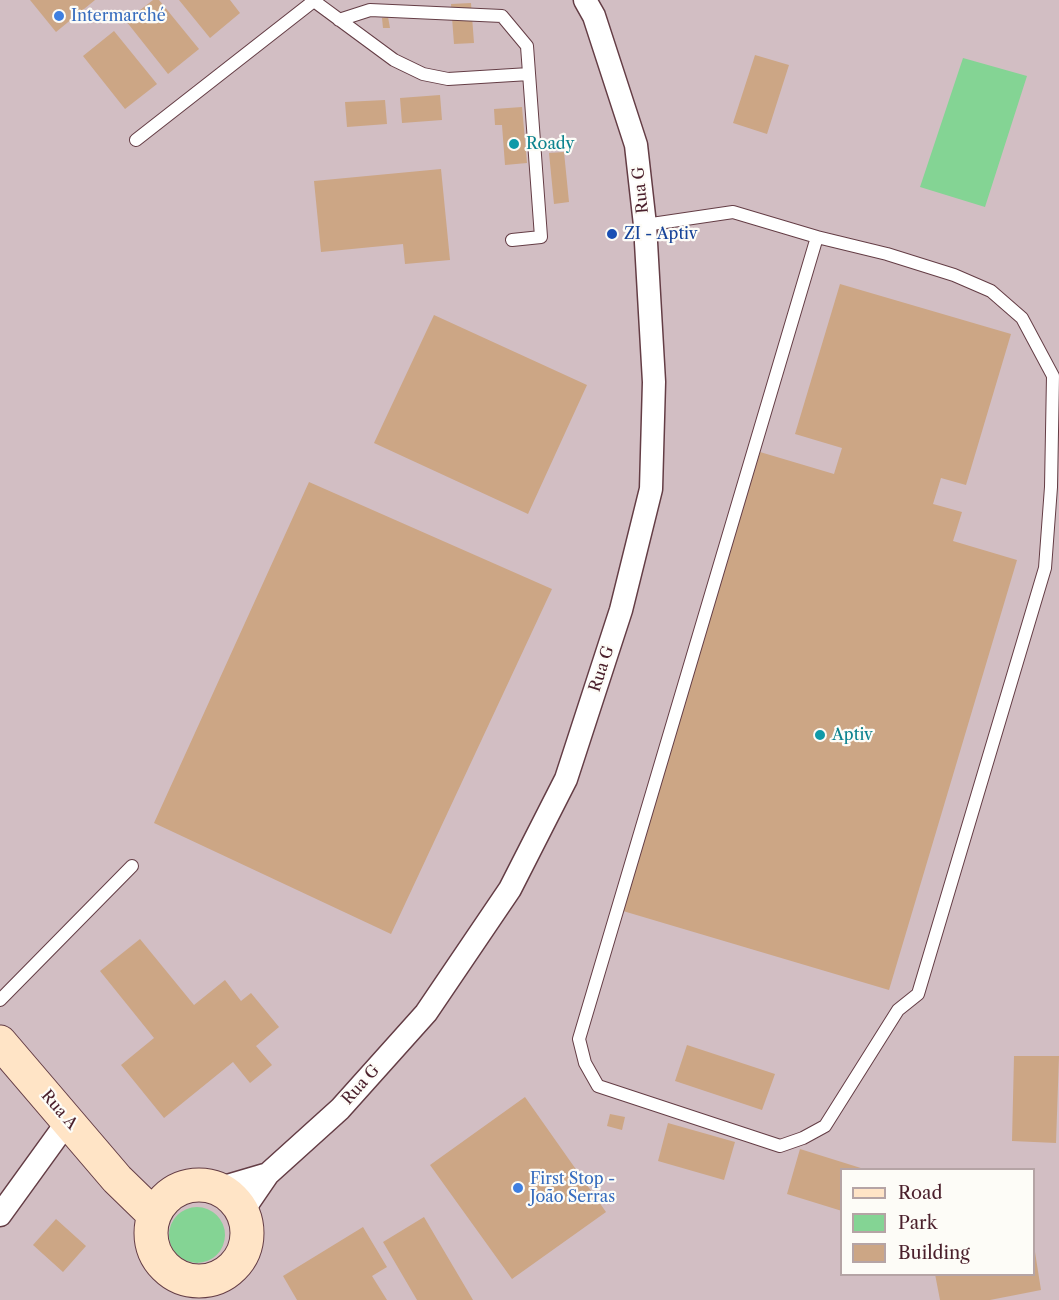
<!DOCTYPE html>
<html>
<head>
<meta charset="utf-8">
<style>
  body { margin:0 }
  #map { position:relative; width:1059px; height:1300px; overflow:hidden; background:#f7ead7; font-family:"Libre Caslon Text",serif }
  canvas { display:block }
  .legend { position:absolute; left:840px; top:1168px; width:195px; height:108px; box-sizing:border-box; background:#fdfcf7; border:2px solid #b5a4a5; margin:0; padding:8px 10px; list-style:none; font-size:18px; color:#4a1f2b }
  .legend li { display:flex; align-items:center; gap:12px; height:30px }
  .legend b { width:30px; border:2px solid #b5a4a5 }
</style>
</head>
<body>
<div id="map">
<canvas width="1059" height="1300"></canvas>
<ul class="legend">
<li><b style="height:8px;background:#ffe4c6"></b>Road</li>
<li><b style="height:16px;background:#84d494"></b>Park</li>
<li><b style="height:16px;background:#cca685"></b>Building</li>
</ul>
</div>
<script>
const ctx = document.querySelector('canvas').getContext('2d');
ctx.lineJoin = 'round';
function fill(path, color) {
  ctx.fillStyle = color;
  ctx.fill(path, 'evenodd');
}
function trace(path, color, width, dash) {
  ctx.strokeStyle = color;
  ctx.lineWidth = width;
  ctx.lineCap = dash ? 'butt' : 'round';
  ctx.setLineDash(dash || []);
  ctx.stroke(path);
}
function write(font, color, halo, rows, align = 'center') {
  ctx.font = font + ' "Libre Caslon Text",serif';
  ctx.lineWidth = 4.5;
  ctx.setLineDash([]);
  ctx.textBaseline = 'middle';
  ctx.strokeStyle = halo;
  ctx.fillStyle = color;
  for (const [text, x, y, turn = 0] of rows) {
    ctx.save();
    ctx.translate(x, y);
    ctx.rotate((+turn || 0) * Math.PI / 180);
    ctx.textAlign = isNaN(turn) ? turn : align;
    if (halo) ctx.strokeText(text, 0, 0);
    ctx.fillText(text, 0, 0);
    ctx.restore();
  }
}
const industrial = new Path2D(`
  M0,0H1059V1300H0ZM842,1170H1034V1274H842Z`);
const green = new Path2D(`
  M963,58L1027,76L985,207L920,187Z
  M169 1235a28 28 0 1 1 56 0a28 28 0 1 1-56 0Z`);
const building = new Path2D(`
  M30,0H95L56,32Z
  M153,0H159L199,49L168,74L126,21Z
  M179,0H230L240,13L210,38Z
  M471,3L474,43L454,44L451,4Z
  M388,17L390,28H383L382,18Z
  M114,31L157,84L125,109L83,56Z
  M755,55L789,65L767,134L733,123Z
  M440,95L442,120L402,123L400,98Z
  M385,100L387,124L347,127L345,102Z
  M522,107L527,163L505,165L502,125H495L494,109Z
  M564,152L569,202L554,204L549,153Z
  M441,169L450,260L405,264L403,244L321,252L314,181Z
  M840,284L1011,334L966,485L941,478L933,504L962,512L953,541L1017,560L889,990L623,911L760,452L834,474L842,448L795,434Z
  M434,315L587,385L528,514L374,443Z
  M309,482L552,589L391,934L154,823Z
  M140,939L194,1005L225,980L241,1001L251,993L279,1027L256,1046L272,1065L250,1083L233,1062L164,1118L121,1065L154,1038L100,971Z
  M687,1045L775,1074L762,1110L675,1081Z
  M1014,1056H1059L1056,1143L1012,1141Z
  M525,1097L606,1212L512,1279L430,1165Z
  M610,1114L625,1117L622,1130L607,1126Z
  M668,1123L735,1142L724,1180L658,1161Z
  M800,1149L864,1169L842,1170V1211L787,1194Z
  M424,1217L473,1300H417L383,1242Z
  M56,1219L86,1246L63,1272L33,1245Z
  M363,1227L387,1267L372,1276L387,1300H297L283,1276Z
  M1034,1252H1035L1041,1290L990,1300H940L935,1274H1034Z`);
const lane = new Path2D(`
  M314,1L394,60L423,74L448,79L529,74
  M339,20L370,10L502,16L527,46L541,237L512,240
  M136,140L315,0
  M645,225L733,212L817,237L579,1039L585,1063L598,1086L780,1146L803,1138L825,1126L898,1010L918,994L1045,568L1051,487L1053,376L1022,318L991,291L954,275L887,254L817,237
  M0,1000L132,866`);
const street = new Path2D(`
  M217,1189L268,1174L340,1109L426,1013L510,889L566,779L621,610L651,489L654,382L645,225L636,145L594,16L585,0
  M242,1212L268,1174
  M0,1215L68,1121`);
const secondary = new Path2D(`
  M0,1042L117,1179L154,1215
  M151 1233a48 48 0 1 1 96 0a48 48 0 1 1-96 0Z`);
const markers = [
  [59,16,6,"#3f7fe0"],
  [514,144,6,"#0f9aa8"],
  [612,234,6,"#1a4fb4"],
  [820,735,6,"#0f9aa8"],
  [518,1188,6,"#3f7fe0"]
];
const shopNames = [
  ["Intermarché",71,16],
  ["First Stop -",530,1179],
  ["João Serras",530,1197]
];
const cultureNames = [
  ["Roady",526,144],
  ["Aptiv",832,735]
];
const streetNames = [
  ["Rua G",641,190,-96],
  ["Rua G",602,669,-72],
  ["Rua G",361,1085,-48],
  ["Rua A",59,1110,49]
];
const transitNames = [
  ["ZI - Aptiv",624,234]
];
fill(industrial, '#d2bec3');
fill(green, '#84d494');
fill(building, '#cca685');
trace(lane, '#643d45', 14);
trace(street, '#643d45', 25);
trace(secondary, '#643d45', 35);
trace(lane, '#fff', 12);
trace(street, '#fff', 22);
trace(secondary, '#ffe4c6', 33);
for (const [x, y, r, color] of markers) {
  const dot = new Path2D();
  dot.arc(x, y, r, 0, 2 * Math.PI);
  ctx.fillStyle = color;
  ctx.fill(dot);
  trace(dot, '#fdfcf7', 2);
}
write('16px', '#366cbe', '#fdfcf7', shopNames, 'left');
write('16px', '#0d838f', '#fdfcf7', cultureNames, 'left');
write('16px', '#4a1f2b', '#fdfcf7', streetNames);
write('16px', '#164399', '#fdfcf7', transitNames, 'left');
</script>
</body>
</html>
